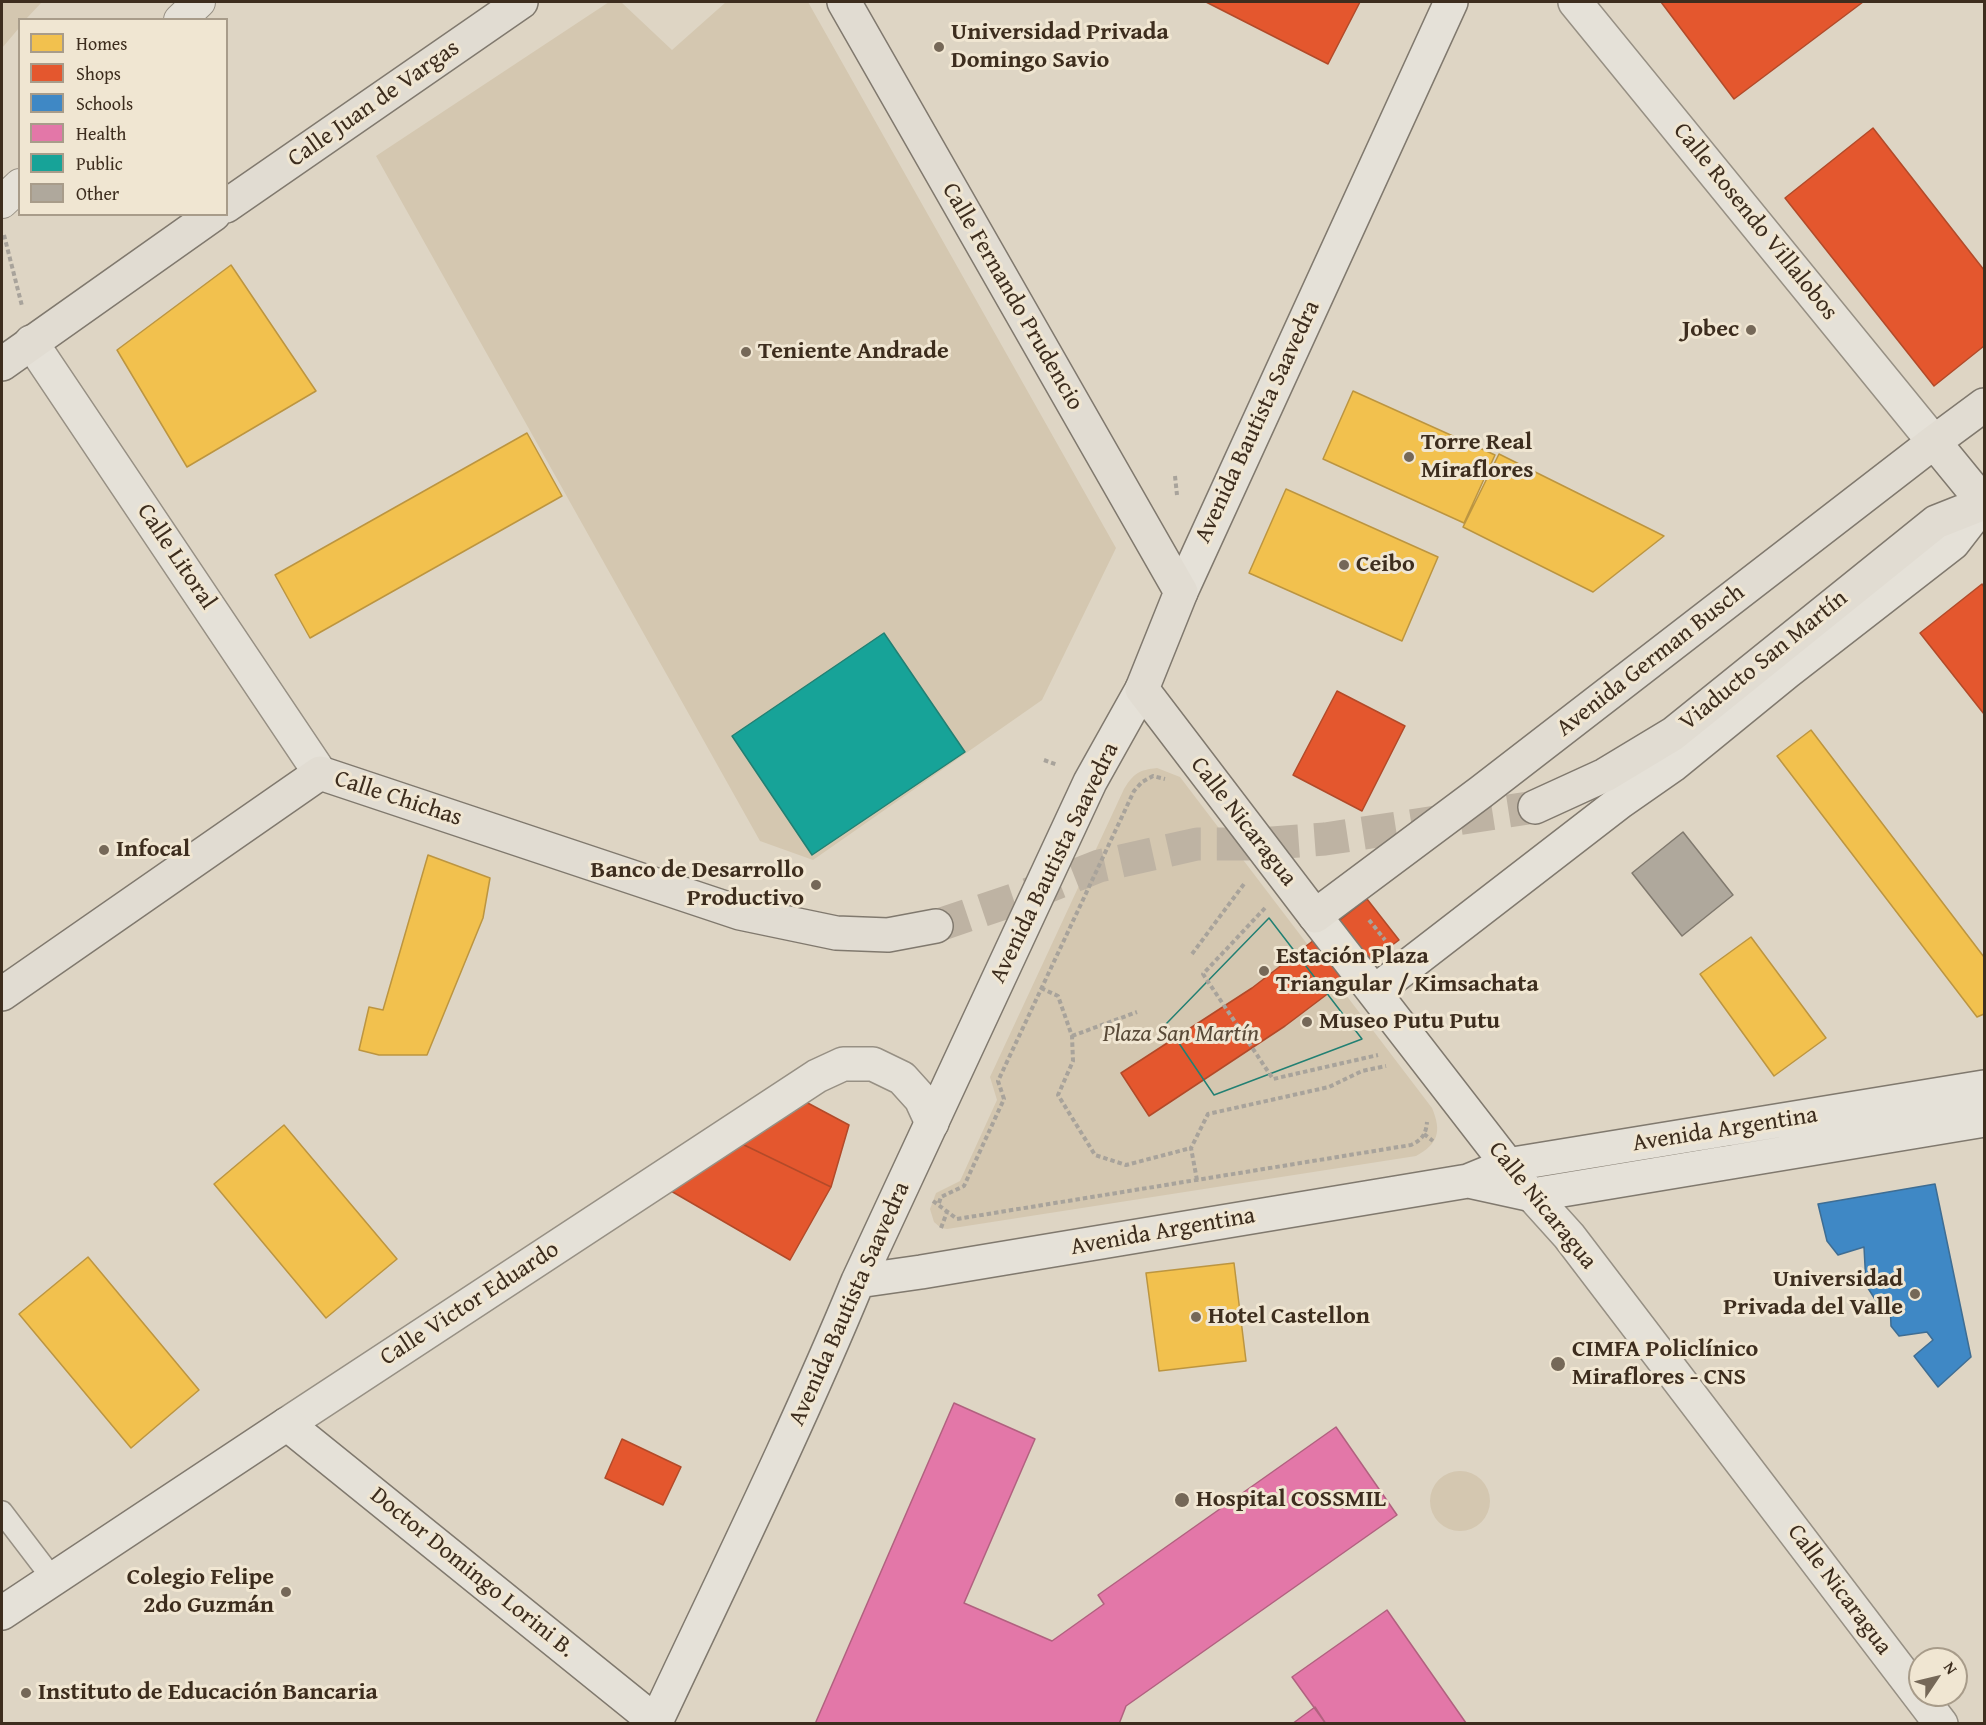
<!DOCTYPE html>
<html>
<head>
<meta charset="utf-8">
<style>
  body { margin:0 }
  #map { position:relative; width:1986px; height:1725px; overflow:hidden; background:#ded5c4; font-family:"Gentium Book Plus",serif }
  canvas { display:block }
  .frame { position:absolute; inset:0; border:3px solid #3d2d1e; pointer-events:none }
  .legend { position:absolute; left:18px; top:18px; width:210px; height:198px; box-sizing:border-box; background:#f0e6d2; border:2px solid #a89c8a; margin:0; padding:8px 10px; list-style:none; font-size:18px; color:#3d2d1e }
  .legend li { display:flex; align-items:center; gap:12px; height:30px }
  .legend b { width:30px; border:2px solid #a89c8a }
  .north { position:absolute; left:1908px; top:1647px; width:60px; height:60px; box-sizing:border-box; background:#f0e6d2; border:2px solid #a89c8a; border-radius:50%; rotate:55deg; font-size:16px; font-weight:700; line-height:24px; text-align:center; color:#3d2d1e }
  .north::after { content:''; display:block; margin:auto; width:21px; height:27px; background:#756858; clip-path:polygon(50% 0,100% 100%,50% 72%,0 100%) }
</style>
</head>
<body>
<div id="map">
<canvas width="1986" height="1725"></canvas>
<div class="frame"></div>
<ul class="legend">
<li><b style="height:16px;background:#f2c14e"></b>Homes</li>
<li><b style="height:16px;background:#e4572e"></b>Shops</li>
<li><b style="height:16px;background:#3f88c5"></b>Schools</li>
<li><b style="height:16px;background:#e377a8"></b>Health</li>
<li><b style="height:16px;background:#17a398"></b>Public</li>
<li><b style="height:16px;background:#afa89c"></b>Other</li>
</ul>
<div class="north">N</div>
</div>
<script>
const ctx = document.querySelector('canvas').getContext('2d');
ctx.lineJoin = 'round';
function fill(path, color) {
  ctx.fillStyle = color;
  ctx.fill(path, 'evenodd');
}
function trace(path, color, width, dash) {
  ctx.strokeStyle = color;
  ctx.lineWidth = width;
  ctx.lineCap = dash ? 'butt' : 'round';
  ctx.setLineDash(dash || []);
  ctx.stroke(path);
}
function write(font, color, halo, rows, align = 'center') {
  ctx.font = font + ' "Gentium Book Plus",serif';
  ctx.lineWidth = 6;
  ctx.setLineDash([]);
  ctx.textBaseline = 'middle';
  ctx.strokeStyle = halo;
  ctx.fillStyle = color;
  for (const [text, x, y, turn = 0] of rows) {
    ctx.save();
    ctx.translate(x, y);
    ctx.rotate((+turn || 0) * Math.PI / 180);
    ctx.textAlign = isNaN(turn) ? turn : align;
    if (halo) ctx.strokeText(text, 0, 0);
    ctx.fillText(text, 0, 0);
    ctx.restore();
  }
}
const green = new Path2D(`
  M2,2H42L26,19L20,20L19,28L2,48Z
  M609,2H621L672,50L726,2H808L1116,548L1042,700L813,860L760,841L376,156Z
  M1157,768L1180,777L1432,1108C1442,1132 1438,1144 1416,1156L947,1229L941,1228L934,1222L930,1209L936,1193L960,1181L997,1100L990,1077L1124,789C1134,773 1139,770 1157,768Z
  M1430 1501a30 30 0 1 1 60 0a30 30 0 1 1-60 0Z`);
const homes = new Path2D(`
  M1684,2H1732L1731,13L1690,9Z
  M1782,2H1844L1819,21L1781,18Z
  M231,265L316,391L187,467L117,350Z
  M1353,391L1495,455L1464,523L1323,459Z
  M527,433L562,496L310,638L275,575Z
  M1499,454L1664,536L1593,592L1463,527Z
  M1286,489L1438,557L1402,641L1249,573Z
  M1811,730L1984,957V1014L1977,1017L1777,756Z
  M428,855L490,878L483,918L427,1055H379L359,1050L369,1007L383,1010Z
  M1751,937L1826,1038L1774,1076L1700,974Z
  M284,1125L397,1259L326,1318L214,1184Z
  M88,1257L199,1390L131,1448L19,1314Z
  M1234,1263L1246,1361L1159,1371L1146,1273Z`);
const shops = new Path2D(`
  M1206,2H1360L1328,64Z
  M1661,2H1863L1734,99Z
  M1873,128L1984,270V346L1934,386L1785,198Z
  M1982,584L1984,587V714L1920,633Z
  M1337,691L1405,726L1362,811L1293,775Z
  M1367,899L1399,940L1285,1026L1149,1116L1121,1073L1252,988Z
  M804,1101L849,1125L831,1187L740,1143Z
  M740,1143L831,1187L790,1260L671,1191Z
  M622,1439L681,1467L663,1505L605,1478Z`);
const schools = new Path2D(`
  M1935,1184L1971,1357L1938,1387L1914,1356L1933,1340L1927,1332L1899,1336L1891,1326L1890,1303L1878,1304L1866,1285L1864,1247L1838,1255L1827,1241L1818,1204Z`);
const health = new Path2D(`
  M954,1403L1035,1439L964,1603L1052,1641L1104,1604L1098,1595L1336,1427L1397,1515L1126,1706L1119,1724H815Z
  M1387,1610L1466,1723V1724H1326L1292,1677Z
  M1315,1707L1326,1724H1292Z`);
const public = new Path2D(`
  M884,633L965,752L812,855L732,736Z
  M1269,918L1362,1039L1214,1095L1166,1024Z
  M1269,918L1362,1039L1214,1095L1166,1024Z`);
const building = new Path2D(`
  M1683,832L1733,895L1682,936L1632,873Z`);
const primaryTunnel = new Path2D(`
  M936,926L1019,898L1099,866L1197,844H1257L1325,839L1535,807`);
const path = new Path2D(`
  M4,235L22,306
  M1175,476L1177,495
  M1044,760L1058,765
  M1265,908L1203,974L1273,1079L1378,1055
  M1369,920L1385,940
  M1192,954L1244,884
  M1041,988L1058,996L1072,1036L1073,1061L1058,1095L1095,1155L1126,1165L1191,1148
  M1072,1036L1137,1012
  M1424,1134L1433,1141
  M1197,1180L1191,1148L1208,1114L1329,1087L1362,1071L1386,1066
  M933,1201L957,1219L1411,1145C1422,1140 1426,1134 1427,1122
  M939,1203L941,1197L964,1186L1004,1099L998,1081L1134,791L1142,782L1153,776L1165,779
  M941,1228L947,1212`);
const service = new Path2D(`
  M2,1512L53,1579`);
const pedestrian = new Path2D(`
  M180,20L199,2
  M2,202L20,185`);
const minor = new Path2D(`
  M1575,2L1934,442
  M31,342L320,773
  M1532,1195L1569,1236L1941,1724
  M287,1424L817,1076L843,1064H873L902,1078L921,1099L932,1123`);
const secondary = new Path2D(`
  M1181,592L1451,2
  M1315,916L1521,1182
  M1374,992L1620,802L1673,765L1787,672L1953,543L1984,503
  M1468,1181L1532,1195L1984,1120
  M858,1281L921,1272L1468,1181L1507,1165L1984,1087
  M2,1613L287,1424L656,1722
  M655,1724C724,1577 796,1431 858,1281L1090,782L1142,689`);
const primary = new Path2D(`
  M844,2L1181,592L1142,689L1315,916L1481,792L1934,442L1984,405
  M226,206L521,2
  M2,364L214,214
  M1934,442L1984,503
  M1535,807L1605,775L1673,734L1936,522L1984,503
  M2,994L320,773L740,913L836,933L888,935L936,926`);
const markers = [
  [939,47,6,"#756858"],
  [1751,330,6,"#756858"],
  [746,352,6,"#756858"],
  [1409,457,6,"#756858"],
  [1344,565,6,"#756858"],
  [104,850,6,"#756858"],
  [816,885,6,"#756858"],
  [1264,971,6,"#756858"],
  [1307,1022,6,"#756858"],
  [1915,1294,6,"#756858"],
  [1196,1317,6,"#756858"],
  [1558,1364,8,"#756858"],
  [1182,1500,8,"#756858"],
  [286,1592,6,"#756858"],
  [26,1693,6,"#756858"]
];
const poiNames = [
  ["Universidad Privada",951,33],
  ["Domingo Savio",951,61],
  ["Jobec",1739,330,"right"],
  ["Teniente Andrade",758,352],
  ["Torre Real",1421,443],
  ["Miraflores",1421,471],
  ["Ceibo",1356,565],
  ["Infocal",116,850],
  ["Banco de Desarrollo",804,871,"right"],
  ["Productivo",804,899,"right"],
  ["Estación Plaza",1276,957],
  ["Triangular / Kimsachata",1276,985],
  ["Museo Putu Putu",1319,1022],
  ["Universidad",1903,1280,"right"],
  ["Privada del Valle",1903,1308,"right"],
  ["Hotel Castellon",1208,1317],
  ["CIMFA Policlínico",1572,1350],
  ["Miraflores - CNS",1572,1378],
  ["Hospital COSSMIL",1196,1500],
  ["Colegio Felipe",274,1578,"right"],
  ["2do Guzmán",274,1606,"right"],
  ["Instituto de Educación Bancaria",38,1693]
];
const streetNames = [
  ["Calle Juan de Vargas",374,104,-35],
  ["Calle Rosendo Villalobos",1755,222,51],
  ["Calle Fernando Prudencio",1012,297,60],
  ["Avenida Bautista Saavedra",1258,422,-65],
  ["Calle Litoral",176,557,56],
  ["Avenida German Busch",1651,661,-38],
  ["Viaducto San Martín",1764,661,-39],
  ["Calle Chichas",398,799,18],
  ["Calle Nicaragua",1243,822,52],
  ["Avenida Bautista Saavedra",1055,863,-64],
  ["Avenida Argentina",1725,1130,-9],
  ["Calle Nicaragua",1542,1206,51],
  ["Avenida Argentina",1163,1232,-10],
  ["Calle Victor Eduardo",470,1304,-33],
  ["Avenida Bautista Saavedra",850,1304,-66],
  ["Doctor Domingo Lorini B.",472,1573,39],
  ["Calle Nicaragua",1839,1590,53]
];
const parkNames = [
  ["Plaza San Martín",1181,1035]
];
fill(green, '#d4c7b0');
fill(homes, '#f2c14e');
trace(homes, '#bc9540', 1.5);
fill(shops, '#e4572e');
trace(shops, '#b24a29', 1.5);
fill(schools, '#3f88c5');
trace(schools, '#3e6d93', 1.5);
fill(health, '#e377a8');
trace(health, '#b1617f', 1.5);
fill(public, '#17a398');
trace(public, '#228073', 1.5);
fill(building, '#afa89c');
trace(building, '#80796e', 1.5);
trace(primaryTunnel, '#beb3a3', 33, [33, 16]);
trace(service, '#979084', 24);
trace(pedestrian, '#979084', 34);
trace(minor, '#979084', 36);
trace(secondary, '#80796e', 36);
trace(primary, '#80796e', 36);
trace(path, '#a8a39b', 4, [4.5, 3]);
trace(service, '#e5e1d8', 21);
trace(pedestrian, '#e5e1d8', 32);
trace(minor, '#e5e1d8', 33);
trace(secondary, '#e5e1d8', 33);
trace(primary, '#e1dcd2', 33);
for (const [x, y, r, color] of markers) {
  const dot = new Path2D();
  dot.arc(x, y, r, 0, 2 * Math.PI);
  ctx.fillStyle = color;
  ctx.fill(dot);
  trace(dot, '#f0e6d2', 2);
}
write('bold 24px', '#3d2d1e', '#f0e6d2', poiNames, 'left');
write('24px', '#3d2d1e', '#f0e6d2', streetNames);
write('italic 24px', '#594a38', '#f0e6d2', parkNames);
</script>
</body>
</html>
